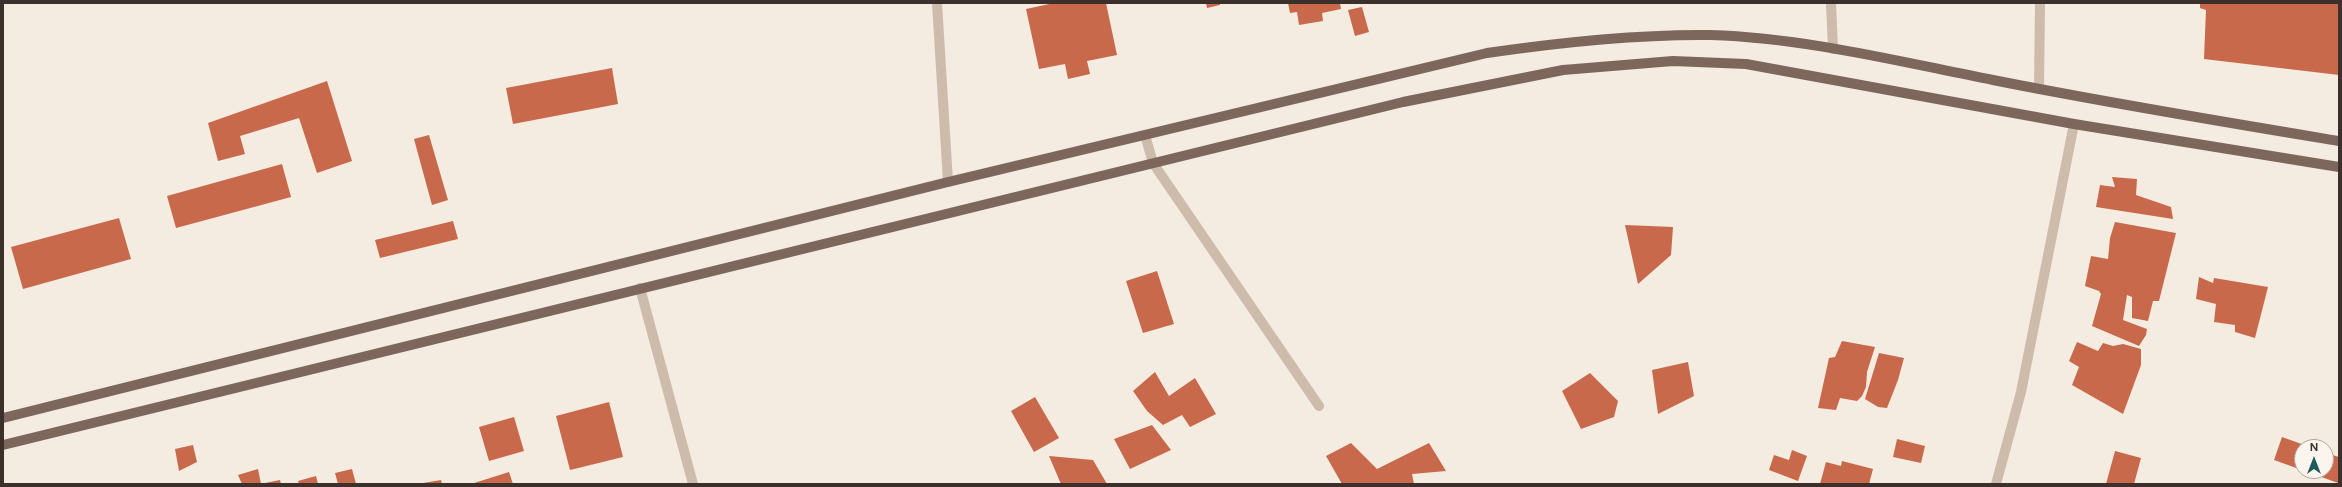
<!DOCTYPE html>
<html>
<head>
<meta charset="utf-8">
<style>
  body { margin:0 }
  #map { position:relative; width:2342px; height:487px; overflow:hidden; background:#f4ebe1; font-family:Figtree,sans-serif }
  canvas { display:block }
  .frame { position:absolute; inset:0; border:4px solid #3b302b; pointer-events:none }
  .north { position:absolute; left:2294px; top:439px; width:40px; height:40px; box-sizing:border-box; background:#fbf5ee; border:1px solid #aea6a0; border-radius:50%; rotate:0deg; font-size:11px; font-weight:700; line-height:16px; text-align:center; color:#3b302b }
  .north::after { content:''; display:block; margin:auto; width:14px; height:18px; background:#1f5a5e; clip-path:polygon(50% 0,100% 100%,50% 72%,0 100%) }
</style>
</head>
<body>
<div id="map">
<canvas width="2342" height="487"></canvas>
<div class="frame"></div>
<div class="north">N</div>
</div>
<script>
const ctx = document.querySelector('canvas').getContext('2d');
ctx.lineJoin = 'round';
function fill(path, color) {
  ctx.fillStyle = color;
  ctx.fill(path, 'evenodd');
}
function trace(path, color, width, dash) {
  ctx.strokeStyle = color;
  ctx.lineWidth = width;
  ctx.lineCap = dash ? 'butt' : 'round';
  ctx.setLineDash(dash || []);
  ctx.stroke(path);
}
const building = new Path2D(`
  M1054,3H1106L1117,55L1087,61L1090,74L1068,79L1065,64L1039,69L1026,9Z
  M1206,3H1220V5L1207,8Z
  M1288,3H1340L1341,9L1322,13L1323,21L1299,25L1297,12L1290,13Z
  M2200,3H2339V75L2204,59L2206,10L2200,8Z
  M1362,7L1369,32L1355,36L1348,10Z
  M612,68L618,104L513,124L506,88Z
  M327,81L352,161L317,173L299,118L240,136L245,154L218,161L208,123Z
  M429,135L448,200L432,205L414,139Z
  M282,164L291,197L176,228L167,196Z
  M2112,177L2137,179L2136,195L2171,207L2173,219L2096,207L2100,185L2115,187Z
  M119,218L131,259L23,289L11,247Z
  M453,221L458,239L380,258L375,240Z
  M2115,222L2176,233L2159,301H2153L2148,321L2132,318V297L2127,295L2123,320L2147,329L2146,335L2139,346L2092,326L2101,294L2099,291L2085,286L2091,256L2108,259L2110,238Z
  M1625,225L1673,227L1671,255L1638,284Z
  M1157,271L1174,324L1143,333L1126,281Z
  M2199,277L2213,283L2214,278L2268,287L2255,338L2235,332V325L2214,322L2216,304L2196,299Z
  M1842,341L1875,347L1867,372L1866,387L1862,396L1857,401L1840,398L1836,410L1818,408L1829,358L1835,357Z
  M2077,342L2098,351L2103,343L2113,346L2123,344L2141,349V365L2123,414L2072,385L2079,367L2069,361Z
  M1879,353L1904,358L1898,380L1887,408L1878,407L1865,399Z
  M1688,362L1694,396L1658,414L1652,370Z
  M1155,372L1169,396L1195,378L1216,414L1190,427L1182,415L1163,425L1147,411L1133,391Z
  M1590,373L1618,401L1614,417L1581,429L1562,391Z
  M1035,397L1059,438L1034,452L1011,411Z
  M609,402L623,457L570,470L556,416Z
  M514,417L524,451L489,461L479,427Z
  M1152,425L1171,450L1130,469L1114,439Z
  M2282,437L2310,447H2302V470L2274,460Z
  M1897,439L1925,446L1921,463L1893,457Z
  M1351,443L1377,469L1429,443L1446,471L1412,474L1414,484H1342L1326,456Z
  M193,445L197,462L179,471L175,449Z
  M1792,450L1807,456L1798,481L1769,470L1774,455L1789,460Z
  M2115,451L2141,458L2134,484H2106Z
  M2326,453L2339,457L2338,483L2305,471H2326Z
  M1049,456L1093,460L1107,484H1061Z
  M1842,461L1873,469L1869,484H1820L1826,462L1841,466Z
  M258,469L261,484H242L238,475Z
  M352,469L356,484H338L335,473Z
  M509,472L513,484H471Z
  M316,476L318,484H299L298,481Z
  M280,480L281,484H265V483Z
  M441,480L442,484H423V483Z`);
const minor = new Path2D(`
  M937,3L948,182
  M1831,3L1833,49
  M2039,89L2040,3
  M1145,135L1153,163L1319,406
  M640,288L693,484
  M1996,484L2021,392L2074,124`);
const major = new Path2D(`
  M3,418L948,182L1487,53C1562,42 1635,34 1711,35C1806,38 1901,62 1993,80C2108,103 2224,122 2339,141
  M3,445L1403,102L1563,70L1673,61L1746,64L2074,124L2339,167`);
fill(building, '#c8694b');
trace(minor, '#cdbbac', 10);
trace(major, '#7d675c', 10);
</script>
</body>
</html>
